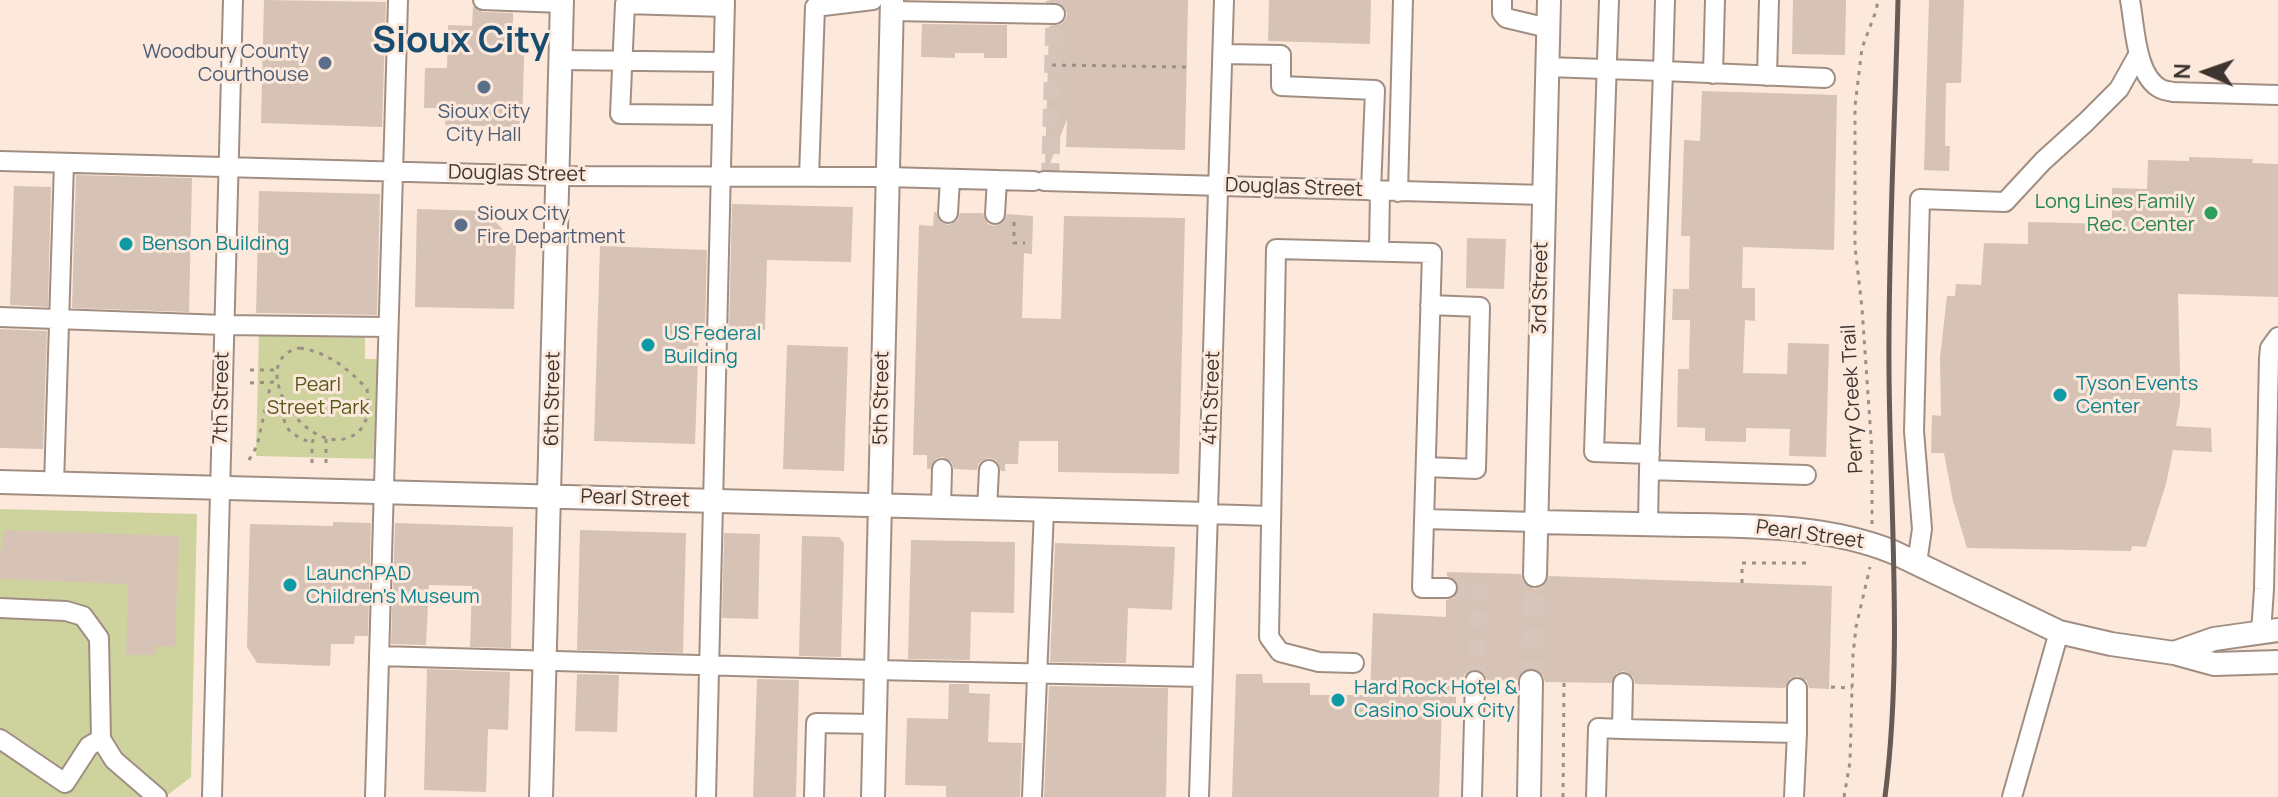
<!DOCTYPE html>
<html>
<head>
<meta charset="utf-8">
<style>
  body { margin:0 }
  #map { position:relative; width:2278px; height:797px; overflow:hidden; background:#fde8dc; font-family:Manrope,sans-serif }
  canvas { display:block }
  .north { position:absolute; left:2166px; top:32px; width:80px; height:80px; -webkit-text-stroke:6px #fde8dc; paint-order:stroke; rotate:272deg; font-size:22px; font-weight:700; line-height:32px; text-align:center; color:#3d3530 }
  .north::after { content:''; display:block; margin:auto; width:28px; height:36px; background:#3d3530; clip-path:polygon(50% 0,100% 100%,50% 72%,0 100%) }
</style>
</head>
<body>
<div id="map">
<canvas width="2278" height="797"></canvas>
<div class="north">N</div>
</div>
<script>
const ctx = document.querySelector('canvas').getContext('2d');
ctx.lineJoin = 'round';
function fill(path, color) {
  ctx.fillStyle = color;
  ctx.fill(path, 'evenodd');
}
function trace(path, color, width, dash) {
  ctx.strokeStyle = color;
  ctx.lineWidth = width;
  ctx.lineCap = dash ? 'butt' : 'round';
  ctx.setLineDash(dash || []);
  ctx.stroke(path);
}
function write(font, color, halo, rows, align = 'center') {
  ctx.font = font + ' Manrope,sans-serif';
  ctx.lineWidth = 6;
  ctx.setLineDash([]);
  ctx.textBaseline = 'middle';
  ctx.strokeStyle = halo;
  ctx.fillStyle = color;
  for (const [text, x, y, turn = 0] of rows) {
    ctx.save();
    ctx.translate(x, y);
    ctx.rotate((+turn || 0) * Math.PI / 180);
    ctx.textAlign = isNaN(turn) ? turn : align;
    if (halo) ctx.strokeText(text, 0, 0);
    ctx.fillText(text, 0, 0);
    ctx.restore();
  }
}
const green = new Path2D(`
  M259,331L365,334V359H382L379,459L256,456Z
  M0,509L197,514L191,777L165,797H0Z`);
const building = new Path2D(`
  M264,0L386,2L382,127L261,123Z
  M1049,0H1188L1185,150L1066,147L1067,119L1048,169H1045L1049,26L1061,24L1066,19L1067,13L1062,4L1049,2Z
  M1269,0H1371L1370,44L1268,41Z
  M1793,0H1846L1845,55L1792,54Z
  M1929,0H1964L1961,83H1946L1945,146H1950L1949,171L1924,170Z
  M473,6L483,12L513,13V27H525L522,127L445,125L446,108H424L425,68H447L448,25L472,26Z
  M922,24L1007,25V58H984V53H955V58L921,57Z
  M1702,91L1837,95L1834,250L1743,247L1742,288H1755V321L1745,320L1743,373L1787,374L1788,343L1829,344L1826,457L1789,456L1790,429L1746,428V442L1705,441V428L1677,427L1678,369H1689L1690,320H1672L1673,289H1689L1690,236H1681L1684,140L1700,141Z
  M2189,157L2253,159L2252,163L2278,164V297L2178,294L2180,374V403L2176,426L2211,428L2212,452L2173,450L2166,484L2146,547L2132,546L2131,551L1967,548L1953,501L1944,453H1931L1932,415L1941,416L1940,358L1947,296H1955L1956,284L1981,285L1984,243L2028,244V222L2112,224V188L2147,189L2148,160L2189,161Z
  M76,175L192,178L189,312L72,308Z
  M14,186L51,187L48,307L10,305Z
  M259,191L380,194L377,315L256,313Z
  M732,204L853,207L851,262L767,260L765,330L729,329Z
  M417,209L485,211L516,243L514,309L415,307Z
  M934,212H936L941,222L948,225L958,220L960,213H983L988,224L995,226L1004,221L1007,214L1033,216L1032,254L1024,253L1022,318L1061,319L1064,216L1185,218L1179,474L1058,472V441H1019L1018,464H1005V471H1001L996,460L989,458L979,463L977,470L954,469L952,463L943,457L936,459L930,469H927V455H913L919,225L933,226Z
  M1467,238L1506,239L1504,289L1466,288Z
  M600,246L707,250L705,329L699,328L695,444L594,441Z
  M0,329L47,331L43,449L0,448Z
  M787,345L848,347L844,471L783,469Z
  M333,522L371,523L368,636H355L354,644H331L330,666L257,663L247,647L250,524L333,526Z
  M395,523L513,527L511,648L470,647L472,586L429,585L426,645L391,644Z
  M3,530L179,536L175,647L156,646V655H126L128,584L0,579V549H2Z
  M580,530L686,533L683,653L577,650Z
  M724,533L760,534L758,619L722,618Z
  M802,536L839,537L844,543L841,657L799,656Z
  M911,540L1015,542L1014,613L971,612L970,660L908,659Z
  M1055,543L1175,547L1172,610L1128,608L1126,663L1050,662Z
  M1447,572L1521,574L1523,582L1534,589L1542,587L1549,576L1832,586L1829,689L1809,688L1807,681L1798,676L1790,678L1785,688L1635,684L1633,677L1624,671L1617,673L1611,683L1545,682L1543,675L1532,668L1524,670L1517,681L1487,680L1482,671L1475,669L1465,674L1463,680H1456V705H1442L1439,797H1232L1236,674H1262L1263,683H1310V695H1370L1373,613L1446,617V600L1454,598L1459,589L1457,581L1447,576Z
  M427,669L510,672L508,730L488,729L486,792L424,790Z
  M577,674L619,675L617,732L575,731Z
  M757,679L799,680L796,797H753Z
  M949,684H969V693L990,694L988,742L1022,743L1020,797H946V786L905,785L907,718L948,719Z
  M1049,686L1168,688L1166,797H1044Z`);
const minorTunnel = new Path2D(`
  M1050,181L1055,0
  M1447,588L1479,589L1475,681`);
const majorTunnel = new Path2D(`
  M1531,682L1535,575`);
const path = new Path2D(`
  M1052,65L1187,67
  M1014,222V243H1025
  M300,348C327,352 349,369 367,389C369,408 370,428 350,437C304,457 243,359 300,348Z
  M250,370H276
  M250,383L276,382
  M284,399C281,428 287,433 312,443
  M326,439V464
  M249,460L257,446L271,383
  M312,463V443L315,435
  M1872,524V452L1862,308L1855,247V106L1862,48L1876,11L1878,0
  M1742,583V563H1811
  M1831,687L1852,688
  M1563,797L1564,682
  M1844,797L1850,762L1853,655L1856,627L1870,567`);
const minor = new Path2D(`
  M483,0L562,3
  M1502,0V13L1506,18L1548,28
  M1609,0L1594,452L1650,454
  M1665,0L1663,71L1825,78
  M2130,0C2135,25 2135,76 2161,89C2165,91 2169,91 2173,92L2278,95
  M892,11L1055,14
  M1223,54L1281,55V86L1375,90L1371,191
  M561,60L723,62
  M1547,67L1663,71L1649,470
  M1713,74L1715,0
  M1767,76L1769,0
  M722,115L620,114L625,4L725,7
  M0,161L558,176L887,177L1034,181
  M809,177L815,7L873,0
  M1044,181L1544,195
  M1398,192L1403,0
  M948,213L950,179
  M995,214L997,180
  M1379,251L1380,191
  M0,317L224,325L388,327
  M1426,467L1476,469L1480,307L1430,305
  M54,484L64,163
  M941,507L942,469
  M987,509L989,470
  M1208,514L1271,516
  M1425,519L1536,522
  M1648,524L1649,470L1806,475
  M1917,563L1922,529L1914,431L1920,199L2005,202L2043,161L2086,122L2119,89L2138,55
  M0,608L66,611L83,616L99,638L101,739L114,760L157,797
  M2261,633L2264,589L2269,358L2270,348L2278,337
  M379,656L875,670L1202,677
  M1354,663L1319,662L1280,652L1269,637L1276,249L1432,253L1422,588H1447
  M1622,729L1797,733V688
  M0,739L65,783L89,746L101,739
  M212,797L233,0
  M375,797L398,0
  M706,797L725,0
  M814,797L816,723L874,724
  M1032,797L1044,510
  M1199,797L1224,0
  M1472,797L1475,681
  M1596,797L1598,728L1622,729L1623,683
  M1794,797L1797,733
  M2012,797L2059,632`);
const major = new Path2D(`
  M0,482L1208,514
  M1536,522C1587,523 1638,524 1688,525C1757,526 1829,526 1893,552L2059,632L2111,644L2174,653L2214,664L2278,662
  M1535,575L1549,0
  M2174,653L2214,639L2278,630
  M541,797L562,0
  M873,797L892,0
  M1529,797L1531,682`);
const rail = new Path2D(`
  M1885,797C1903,656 1890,513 1889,371C1888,248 1895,124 1898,0`);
const markers = [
  [325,63,8,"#5c6f8a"],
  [484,87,8,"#5c6f8a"],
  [2211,213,8,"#2e9e5b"],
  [461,225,8,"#5c6f8a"],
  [126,244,8,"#0f9aa8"],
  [648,345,8,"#0f9aa8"],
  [2060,395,8,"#0f9aa8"],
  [290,585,8,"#0f9aa8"],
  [1338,700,8,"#0f9aa8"]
];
const serviceNames = [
  ["Woodbury County",309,52],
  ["Courthouse",309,75],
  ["Sioux City",484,112,"center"],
  ["City Hall",484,135,"center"],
  ["Sioux City",477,214,"left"],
  ["Fire Department",477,237,"left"]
];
const streetNames = [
  ["Douglas Street",517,174,1],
  ["Douglas Street",1294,188,2],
  ["3rd Street",1541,288,-89],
  ["7th Street",222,398,-89],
  ["5th Street",882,398,-89],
  ["4th Street",1212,398,-88],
  ["6th Street",553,399,-89],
  ["Perry Creek Trail",1853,399,-93],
  ["Pearl Street",635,499,2],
  ["Pearl Street",1810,535,8]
];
const leisureNames = [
  ["Long Lines Family",2195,202],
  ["Rec. Center",2195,225]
];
const cultureNames = [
  ["Benson Building",142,244],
  ["US Federal",664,334],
  ["Building",664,357],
  ["Tyson Events",2076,384],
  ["Center",2076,407],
  ["LaunchPAD",306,574],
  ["Children's Museum",306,597],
  ["Hard Rock Hotel &",1354,688],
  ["Casino Sioux City",1354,711]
];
const parkNames = [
  ["Pearl",318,385],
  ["Street Park",318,408]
];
const townNames = [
  ["Sioux City",461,42]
];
fill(green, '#ced39e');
fill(building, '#d6c3b6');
trace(minorTunnel, '#d7c4ba', 18, [18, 9]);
trace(majorTunnel, '#d7c4ba', 22, [22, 11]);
trace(minor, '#a18e83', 22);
trace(major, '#a18e83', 26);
trace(path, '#9d8f86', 3, [4, 6]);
trace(minor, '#fff', 18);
trace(major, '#fff', 22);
trace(rail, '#665b55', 5);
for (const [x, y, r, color] of markers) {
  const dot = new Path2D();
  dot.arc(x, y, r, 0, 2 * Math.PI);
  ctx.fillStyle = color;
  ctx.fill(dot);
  trace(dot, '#fde8dc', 3);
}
write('20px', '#4e5e75', '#fde8dc', serviceNames, 'right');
write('20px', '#3d3530', '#fde8dc', streetNames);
write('20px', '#27864d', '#fde8dc', leisureNames, 'right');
write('20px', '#0d838f', '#fde8dc', cultureNames, 'left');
write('20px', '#575a19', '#fde8dc', parkNames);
write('bold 36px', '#184c6f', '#fde8dc', townNames);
</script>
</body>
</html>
